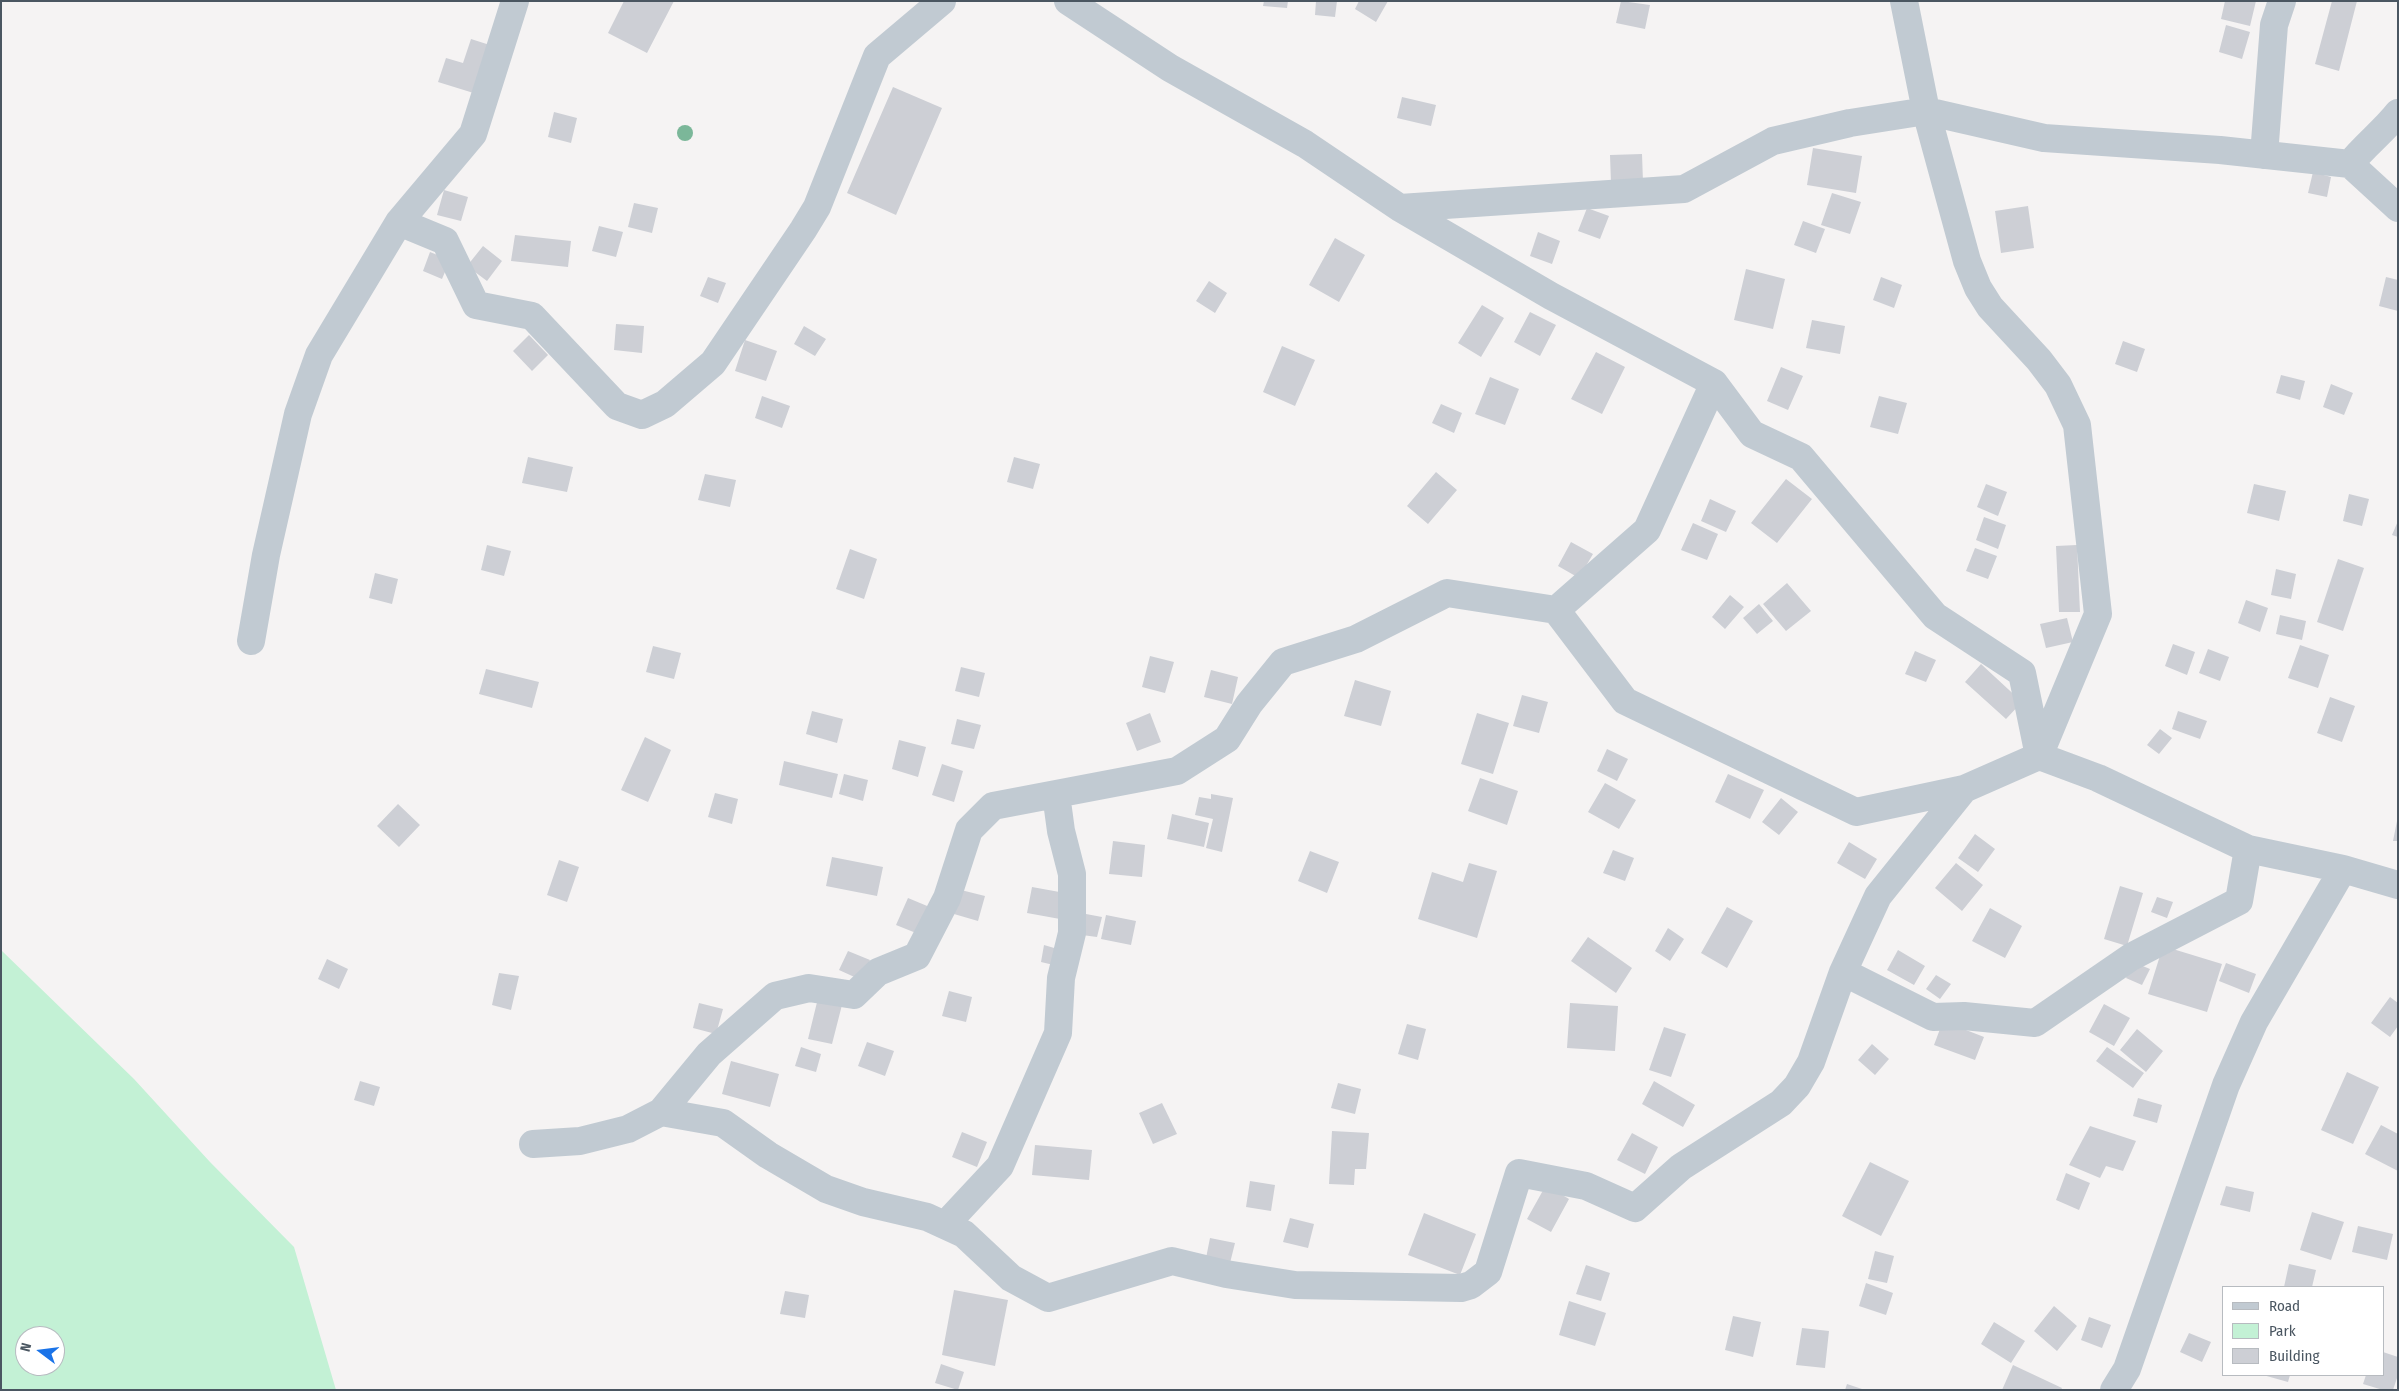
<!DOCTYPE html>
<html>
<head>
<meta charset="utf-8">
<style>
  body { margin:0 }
  #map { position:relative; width:2399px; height:1391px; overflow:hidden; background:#f5f3f3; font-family:"Fira Sans Condensed",sans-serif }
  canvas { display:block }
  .frame { position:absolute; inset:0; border:2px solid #4a5661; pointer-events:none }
  .legend { position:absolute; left:2222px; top:1286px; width:162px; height:90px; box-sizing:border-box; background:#fff; border:1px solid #b7bbc0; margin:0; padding:6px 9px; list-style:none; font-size:15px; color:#4a5661 }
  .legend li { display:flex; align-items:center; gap:10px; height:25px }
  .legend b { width:25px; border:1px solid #b7bbc0 }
  .north { position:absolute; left:15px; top:1326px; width:50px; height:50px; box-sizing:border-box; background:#fff; border:1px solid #b7bbc0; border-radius:50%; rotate:285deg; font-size:14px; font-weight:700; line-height:20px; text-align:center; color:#4a5661 }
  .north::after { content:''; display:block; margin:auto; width:18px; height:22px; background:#1a73e8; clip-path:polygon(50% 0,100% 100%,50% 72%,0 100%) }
</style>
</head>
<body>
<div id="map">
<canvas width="2399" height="1391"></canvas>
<div class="frame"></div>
<ul class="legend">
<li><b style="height:6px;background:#c1cad2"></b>Road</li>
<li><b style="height:14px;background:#c3f1d5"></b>Park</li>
<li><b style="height:14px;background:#cdcfd5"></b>Building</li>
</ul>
<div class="north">N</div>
</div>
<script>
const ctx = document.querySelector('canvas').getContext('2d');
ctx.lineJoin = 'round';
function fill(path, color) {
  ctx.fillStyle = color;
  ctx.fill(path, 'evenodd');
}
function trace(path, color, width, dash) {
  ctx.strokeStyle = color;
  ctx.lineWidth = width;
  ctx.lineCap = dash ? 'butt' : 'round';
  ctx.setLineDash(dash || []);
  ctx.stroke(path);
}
const green = new Path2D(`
  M1,950L134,1079L210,1162L294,1247L336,1390H1ZM25,1336H55V1366H25Z`);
const building = new Path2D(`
  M624,1H674L647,53L608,33Z
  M1264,1H1288L1287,8L1263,6Z
  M1316,1H1337L1335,17L1315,15Z
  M1359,1H1388L1376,22L1355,9Z
  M1621,1L1650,5L1645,29L1616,23Z
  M2225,1H2256L2250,26L2221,19Z
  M2332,1H2357L2339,71L2315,64Z
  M2226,25L2250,32L2242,59L2219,52Z
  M471,39L496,47L480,95L438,82L446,58L463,63Z
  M893,87L942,108L896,215L847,193Z
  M1402,97L1436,105L1431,126L1397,118Z
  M554,112L577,118L571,143L548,137Z
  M1813,148L1862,156L1856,193L1807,185Z
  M1642,154L1643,182L1611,183L1610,155Z
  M2313,172L2331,177L2327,197L2308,193Z
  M444,190L468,197L461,221L437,215Z
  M1832,193L1861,202L1850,234L1821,225Z
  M634,203L658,208L652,233L628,227Z
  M2028,206L2034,248L2001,253L1995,211Z
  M1587,208L1609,216L1600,239L1578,231Z
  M1803,221L1825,229L1816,253L1794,245Z
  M599,226L623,232L616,257L592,251Z
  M1538,232L1560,241L1552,264L1530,256Z
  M515,235L571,241L568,267L511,261Z
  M1335,238L1365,255L1339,302L1309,285Z
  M483,246L502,261L487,281L467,266Z
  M430,252L450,260L442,279L423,271Z
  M1746,269L1785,279L1773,329L1734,320Z
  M708,277L726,283L718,303L700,296Z
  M1881,277L1902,285L1894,308L1873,300Z
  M2386,277L2398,280V311L2379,306Z
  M1209,281L1227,293L1215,313L1196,301Z
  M1482,305L1504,318L1481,357L1458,343Z
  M1530,312L1556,325L1540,356L1514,342Z
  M1812,320L1845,326L1840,354L1806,348Z
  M616,324L644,326L642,353L614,350Z
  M804,326L826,339L815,356L794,344Z
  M529,335L548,355L532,371L513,351Z
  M745,340L777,351L766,381L735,371Z
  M2123,341L2145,349L2137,372L2115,364Z
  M1282,346L1315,360L1295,406L1263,392Z
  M1596,352L1625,367L1602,414L1571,399Z
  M1781,367L1803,376L1788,410L1767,401Z
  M2281,375L2305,381L2300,400L2276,393Z
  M1490,377L1519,389L1505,425L1475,414Z
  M2331,384L2353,393L2344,415L2323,407Z
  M762,396L790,406L782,428L755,418Z
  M1879,396L1907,403L1898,434L1870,427Z
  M1441,404L1462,413L1454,433L1432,423Z
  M528,457L573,467L567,492L522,483Z
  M1014,457L1040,464L1033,489L1007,482Z
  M1436,472L1457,490L1428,524L1407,506Z
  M705,474L736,480L730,507L698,500Z
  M1786,479L1812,499L1777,543L1751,523Z
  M1986,484L2007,492L1998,516L1977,507Z
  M2254,484L2286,491L2279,521L2247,513Z
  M2349,494L2369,499L2362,526L2343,521Z
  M1710,499L1736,511L1726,532L1701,521Z
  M1984,517L2006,525L1998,549L1976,540Z
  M2398,521V537L2392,535Z
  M1693,523L1718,534L1707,560L1681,550Z
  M1571,542L1593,554L1579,578L1558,566Z
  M487,545L511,551L504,576L481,570Z
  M2077,545L2080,612H2059L2056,546Z
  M1975,548L1997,556L1988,579L1966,571Z
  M850,549L877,559L864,599L836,589Z
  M2338,559L2364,568L2343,631L2317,622Z
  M2276,569L2296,574L2291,599L2271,595Z
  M375,573L398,579L392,604L369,598Z
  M1787,583L1811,611L1786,631L1763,604Z
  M1730,595L1744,607L1725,629L1712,617Z
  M2246,600L2268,608L2260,632L2238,623Z
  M1759,604L1773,621L1757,634L1743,618Z
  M2280,615L2306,621L2302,640L2276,634Z
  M2067,618L2073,642L2046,648L2040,624Z
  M2173,644L2195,652L2187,675L2165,666Z
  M2300,645L2329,655L2318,688L2288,678Z
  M653,646L681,653L674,679L646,672Z
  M2208,649L2229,657L2220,681L2199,673Z
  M1915,651L1936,660L1926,682L1905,674Z
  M1150,656L1174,662L1165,693L1142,687Z
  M1981,664L2022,702L2006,719L1965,682Z
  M961,667L985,673L979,697L955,691Z
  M486,669L539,682L532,708L479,694Z
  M1211,670L1238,677L1232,704L1204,697Z
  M1355,680L1391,691L1381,726L1344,716Z
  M1522,695L1548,702L1539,733L1513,726Z
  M2330,697L2355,706L2342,742L2317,733Z
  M812,711L843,719L837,743L806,734Z
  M2178,711L2207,721L2200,739L2172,729Z
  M1150,713L1161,742L1137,751L1126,723Z
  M1477,713L1509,723L1493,774L1461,764Z
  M957,719L981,725L974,749L951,744Z
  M2160,729L2172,738L2159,754L2147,745Z
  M645,737L671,750L648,802L621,790Z
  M899,740L926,747L918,777L892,769Z
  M1607,749L1628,759L1617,781L1597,771Z
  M784,761L838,774L832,798L779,785Z
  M942,764L963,771L954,802L932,795Z
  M844,774L868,780L863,801L839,794Z
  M1728,774L1764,790L1750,819L1715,802Z
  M1480,778L1518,791L1507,825L1468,811Z
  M1605,783L1636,800L1619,829L1588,812Z
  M715,793L738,799L732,824L708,817Z
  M1211,794L1233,798L1222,852L1206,848L1213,819L1195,815L1199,797L1211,799Z
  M1781,798L1798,812L1779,835L1762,822Z
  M398,804L420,825L399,847L377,826Z
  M1172,814L1209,823L1204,847L1167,839Z
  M2397,821H2398V841H2393Z
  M1975,834L1995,849L1978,872L1958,858Z
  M1113,841L1145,845L1142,877L1109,874Z
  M1849,842L1877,859L1865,879L1837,863Z
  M1613,850L1634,858L1625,881L1603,873Z
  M1310,851L1339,862L1327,893L1298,881Z
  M832,857L883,867L877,896L826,886Z
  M559,860L579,867L567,902L547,895Z
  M1469,863L1497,871L1477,938L1418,919L1432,872L1463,882Z
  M1956,863L1983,885L1962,911L1935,888Z
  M2120,886L2143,893L2127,946L2104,939Z
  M1032,887L1065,893L1060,919L1027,913Z
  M961,890L985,896L978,921L954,914Z
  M2157,897L2173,902L2167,918L2151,912Z
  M908,898L932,908L921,935L896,925Z
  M1727,907L1753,921L1727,968L1701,953Z
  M1990,908L2022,926L2005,958L1972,941Z
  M1086,914L1102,917L1097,937L1082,935Z
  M1106,915L1136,921L1131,945L1101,939Z
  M1668,928L1684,939L1670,961L1655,951Z
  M1588,937L1632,968L1616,993L1571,961Z
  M1044,945L1061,950L1058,966L1041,962Z
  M2163,946L2222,964L2207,1012L2148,994Z
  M1898,950L1925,966L1914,985L1887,970Z
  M848,951L870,960L861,980L839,970Z
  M327,959L348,969L339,989L318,979Z
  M2133,962L2150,969L2142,985L2126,978Z
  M2226,963L2256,974L2249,993L2219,981Z
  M499,973L519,976L511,1010L492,1005Z
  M1936,975L1951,984L1940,999L1926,989Z
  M949,991L972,997L966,1022L942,1016Z
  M819,994L843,1001L832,1044L808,1039Z
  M2390,997L2398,1003V1026L2390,1037L2371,1023Z
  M699,1003L723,1009L716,1034L693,1028Z
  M1570,1003L1618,1006L1615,1051L1567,1048Z
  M2104,1004L2130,1018L2114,1046L2089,1032Z
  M1943,1021L1984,1037L1975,1060L1934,1045Z
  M1407,1024L1426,1029L1418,1060L1398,1054Z
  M1664,1027L1686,1034L1671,1077L1649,1070Z
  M2137,1029L2163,1051L2146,1072L2120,1050Z
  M867,1042L894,1051L885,1076L858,1066Z
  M1872,1044L1889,1059L1875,1075L1858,1060Z
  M801,1047L821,1054L816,1072L795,1066Z
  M2107,1047L2144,1073L2133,1088L2096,1061Z
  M731,1061L779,1074L770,1107L722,1094Z
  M2347,1072L2379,1087L2353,1144L2321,1130Z
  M360,1081L380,1087L374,1106L354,1100Z
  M1654,1081L1695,1105L1683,1127L1642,1104Z
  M1338,1083L1361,1089L1355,1114L1331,1108Z
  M2138,1098L2162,1105L2157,1123L2133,1116Z
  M1162,1103L1177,1134L1153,1144L1139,1113Z
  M2381,1125L2398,1134V1171L2365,1154Z
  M2090,1126L2136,1141L2123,1171L2106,1166L2100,1178L2069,1165Z
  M1332,1131L1369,1133L1366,1169H1355L1354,1185L1329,1184Z
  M962,1132L987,1142L977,1167L952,1157Z
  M1632,1133L1658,1147L1645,1174L1617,1160Z
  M1035,1145L1092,1150L1089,1180L1032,1175Z
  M1870,1162L1909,1181L1881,1236L1842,1216Z
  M2066,1173L2090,1183L2079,1210L2056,1200Z
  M1250,1181L1275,1185L1271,1211L1246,1207Z
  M1546,1185L1569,1199L1551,1232L1527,1219Z
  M2226,1186L2254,1192L2250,1212L2220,1205Z
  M2312,1212L2344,1222L2331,1260L2300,1250Z
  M1424,1213L1476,1234L1460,1275L1408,1255Z
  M1290,1218L1314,1224L1308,1248L1283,1242Z
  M2358,1226L2393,1234L2387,1260L2352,1252Z
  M1210,1238L1235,1243L1230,1263L1206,1258Z
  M1875,1251L1894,1256L1887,1283L1868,1279Z
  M2289,1264L2316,1270L2312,1287H2284Z
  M1586,1265L1610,1273L1601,1301L1576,1294Z
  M1866,1283L1893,1293L1886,1315L1859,1306Z
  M954,1290L1008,1300L995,1366L942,1355Z
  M785,1291L809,1295L805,1318L780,1314Z
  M1569,1301L1606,1313L1595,1346L1559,1335Z
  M2054,1306L2077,1326L2057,1351L2034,1331Z
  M1733,1316L1761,1322L1753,1357L1725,1350Z
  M2089,1317L2111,1325L2102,1348L2081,1340Z
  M1994,1322L2025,1341L2011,1363L1981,1344Z
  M1802,1328L1829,1331L1825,1368L1796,1365Z
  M2189,1333L2211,1342L2202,1362L2180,1352Z
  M2383,1352L2398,1357V1375L2393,1390H2383L2363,1384L2366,1375H2383Z
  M941,1364L964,1372L958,1390L935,1383Z
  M2013,1365L2062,1388L2061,1390H2002Z
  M2263,1375H2290L2288,1382Z
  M1847,1384L1862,1389V1390H1845Z`);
const minor = new Path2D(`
  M1068,1L1170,68L1305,144L1400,208L1551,296L1714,383L1752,434L1801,457L1935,616L2022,673L2039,756L2098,778L2248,849L2343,869L2398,885
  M2264,155L2274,25L2282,1
  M2350,164C2365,145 2383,132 2398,113
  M1400,208L1684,189L1773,141L1850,123L1926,111L2044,138L2220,150L2350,164L2398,208
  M399,222L445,241L476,305L532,316L617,406L642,415L665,404L713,363L803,230L817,207L877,56L942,1
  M1556,610L1625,701L1856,812L1964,789
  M251,641L266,555L298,414L319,355L399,222L473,134L515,1
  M1843,972L1933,1017L1964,1016L2035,1023L2131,957L2239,901L2248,849
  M661,1112L723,1123L768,1155L826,1189L863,1202L927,1217L964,1234L1011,1278L1048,1298L1172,1261L1226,1274L1295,1285L1461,1288L1471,1285L1488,1272L1519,1173L1586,1186L1635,1208L1681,1167L1781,1103L1797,1086L1811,1062L1843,972L1878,896L1964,789L2039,756L2098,614L2077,425L2058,385L2039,360L1990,307L1978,288L1967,261L1926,111L1904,1
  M533,1144L580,1141L628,1129L661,1112L709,1054L775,996L809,988L854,995L878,972L917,956L947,898L969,830L993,806L1177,771L1227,739L1249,704L1283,662L1356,639L1447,593L1556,610L1647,530L1714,383
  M945,1225L1000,1166L1058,1033L1061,978L1072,933V874L1061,831L1056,794
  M2114,1390L2127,1369L2226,1085L2254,1022L2343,869`);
const trees = [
  [685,133]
];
fill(green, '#c3f1d5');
fill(building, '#cdcfd5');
trace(minor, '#c1cad2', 28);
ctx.fillStyle = '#7bb799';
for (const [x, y] of trees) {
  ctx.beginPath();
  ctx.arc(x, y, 8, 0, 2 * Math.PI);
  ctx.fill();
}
</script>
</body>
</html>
